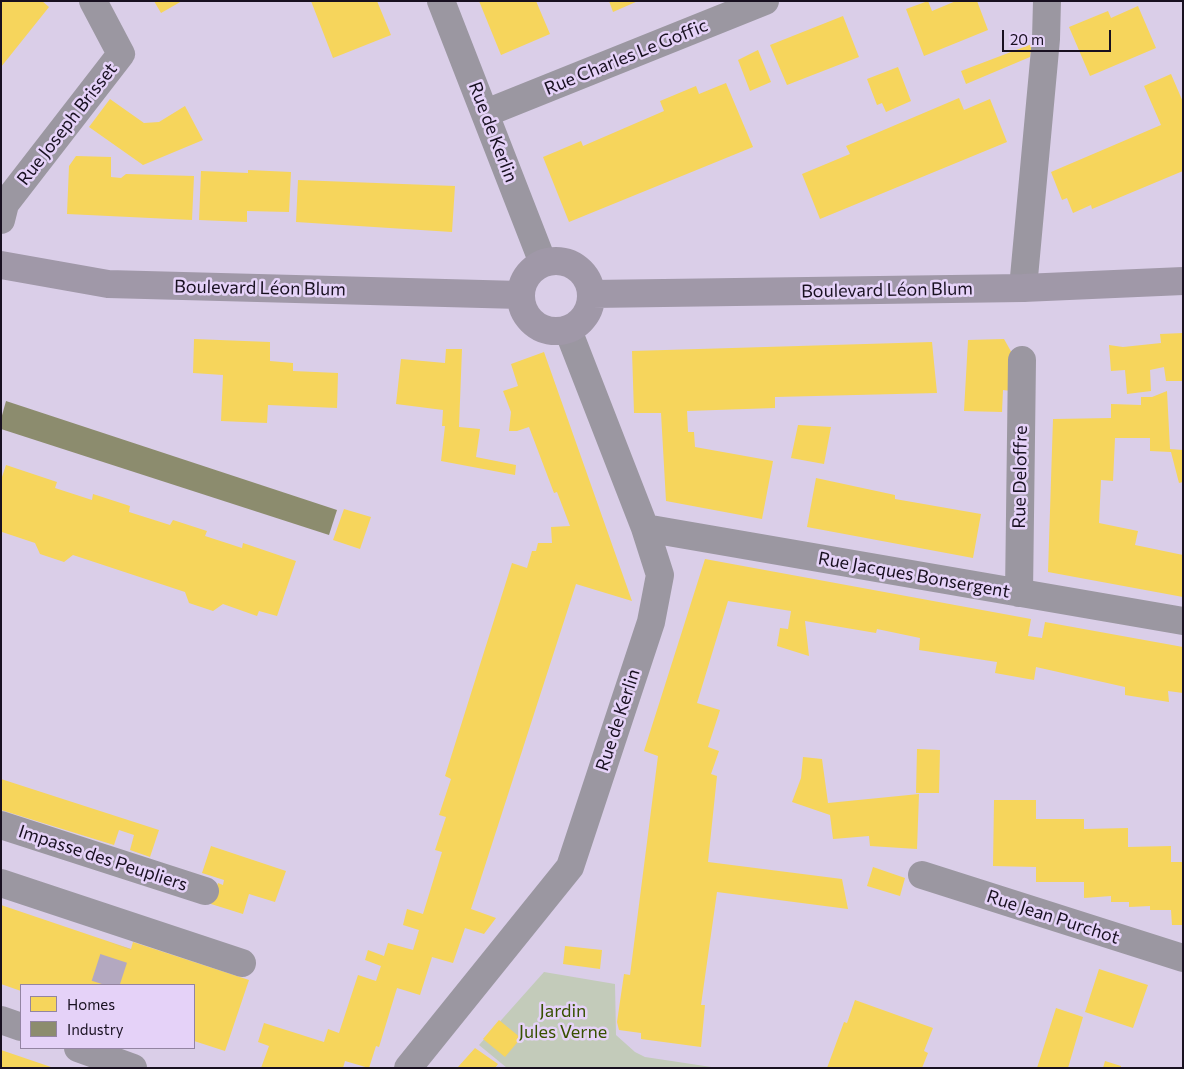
<!DOCTYPE html>
<html>
<head>
<meta charset="utf-8">
<style>
  body { margin:0 }
  #map { position:relative; width:1184px; height:1069px; overflow:hidden; background:#dacee8; font-family:Commissioner,sans-serif }
  canvas { display:block }
  .frame { position:absolute; inset:0; border:2px solid #181020; pointer-events:none }
  .legend { position:absolute; left:20px; top:984px; width:175px; height:65px; box-sizing:border-box; background:#e5d2f8; border:1px solid #9384a2; margin:0; padding:6px 9px; list-style:none; font-size:15px; color:#181020 }
  .legend li { display:flex; align-items:center; gap:10px; height:25px }
  .legend b { width:25px; border:1px solid #9384a2 }
  .scale { position:absolute; left:1002px; top:30px; width:109px; height:22px; box-sizing:border-box; border:2px solid #181020; border-top:0; padding-left:6px; font-size:15px; line-height:18px; white-space:nowrap; color:#181020; -webkit-text-stroke:4px #e5d2f8; paint-order:stroke }
</style>
</head>
<body>
<div id="map">
<canvas width="1184" height="1069"></canvas>
<div class="frame"></div>
<ul class="legend">
<li><b style="height:14px;background:#f6d55c"></b>Homes</li>
<li><b style="height:14px;background:#8c8c6e"></b>Industry</li>
</ul>
<div class="scale">20 m</div>
</div>
<script>
const ctx = document.querySelector('canvas').getContext('2d');
ctx.lineJoin = 'round';
function fill(path, color) {
  ctx.fillStyle = color;
  ctx.fill(path, 'evenodd');
}
function trace(path, color, width, dash) {
  ctx.strokeStyle = color;
  ctx.lineWidth = width;
  ctx.lineCap = dash ? 'butt' : 'round';
  ctx.setLineDash(dash || []);
  ctx.stroke(path);
}
function write(font, color, halo, rows, align = 'center') {
  ctx.font = font + ' Commissioner,sans-serif';
  ctx.lineWidth = 5;
  ctx.setLineDash([]);
  ctx.textBaseline = 'middle';
  ctx.strokeStyle = halo;
  ctx.fillStyle = color;
  for (const [text, x, y, turn = 0] of rows) {
    ctx.save();
    ctx.translate(x, y);
    ctx.rotate((+turn || 0) * Math.PI / 180);
    ctx.textAlign = isNaN(turn) ? turn : align;
    if (halo) ctx.strokeText(text, 0, 0);
    ctx.fillText(text, 0, 0);
    ctx.restore();
  }
}
const green = new Path2D(`
  M544,972L615,984L616,1035L635,1052L645,1057L718,1068H507L479,1045Z`);
const homes = new Path2D(`
  M1,1H42L49,7L1,67Z
  M154,1H182L161,13Z
  M311,1H377L391,35L333,58Z
  M479,1H536L550,34L501,55Z
  M609,1H638L613,12Z
  M928,1L932,11L956,1H977L988,30L924,56L906,9Z
  M1138,6L1156,48L1090,76L1069,27L1108,11L1111,18Z
  M843,16L859,57L787,85L770,45Z
  M1032,44L1030,57L966,84L961,71Z
  M758,50L771,82L750,91L738,60Z
  M898,67L911,101L886,112L882,103L877,105L867,79Z
  M1171,74L1183,102V171L1092,209L1091,205L1073,213L1067,198L1062,200L1051,172L1161,125L1144,86Z
  M726,83L753,147L569,222L543,157L581,141L583,146L664,111L660,101L696,86L699,94Z
  M959,98L964,110L990,99L1007,142L820,219L802,174L850,154L846,146Z
  M110,99L144,123L159,122L185,106L203,140L143,165L89,127Z
  M76,156L111,157V177L121,178L126,174L194,176L192,220L67,214L69,166Z
  M248,170L291,172L289,212L247,211V222L199,220L201,171L248,173Z
  M298,180L455,186L452,232L296,222Z
  M1183,333V381H1166L1164,367L1150,370L1151,391L1127,394L1125,370L1111,371L1109,345L1123,347L1161,343L1160,334Z
  M194,339L270,342V361L293,363V371L338,373L337,408L268,405L267,423L221,421L223,375L193,373Z
  M1004,339L1013,355L1011,391L1003,390L1002,412L964,411L968,340Z
  M932,342L937,393L775,397V408L687,411L688,432H694L695,447L773,461L762,519L666,501L661,413H634L632,351Z
  M446,349H462L459,427L480,429L476,457L516,465L515,475L441,461L445,426H442L443,410L396,404L401,359L445,363Z
  M544,352L632,601L576,584L471,909L496,918L484,934L465,928L453,963L432,957L420,995L397,988L379,1047L376,1046L369,1068L345,1061L343,1068H261L269,1046L258,1042L264,1023L324,1042L328,1029L339,1033L358,975L376,981L381,966L365,960L368,950L384,956L388,943L413,950L419,930L403,925L407,909L423,914L442,852L435,850L446,817L439,815L451,779L445,776L512,563L527,568L532,551H536L538,543H552L551,527L570,526L557,492L554,493L529,427L517,431H509L511,412L503,391L518,386L511,364Z
  M1167,391L1170,449L1183,450V482L1179,483L1171,452L1150,451V438H1115L1113,481L1101,480L1099,523L1138,531L1135,545L1183,555V597L1048,572L1053,419L1111,418V404L1141,405V397H1152Z
  M798,425L831,427L824,464L791,458Z
  M6,465L57,482L55,488L92,500L93,494L130,506L129,512L170,525L173,520L207,531L205,536L242,548L243,543L296,561L277,616L259,611L257,616L223,604L213,611L189,603L185,592L73,555L64,562L40,554L35,543L2,532L1,480Z
  M816,478L895,495V499L981,514L973,558L807,527Z
  M344,509L371,517L360,549L333,540Z
  M705,559L1031,619L1028,636L1042,638L1045,622L1183,647V693L1168,691L1169,702L1125,695V687L1036,667L1034,680L995,673L997,662L919,650L920,638L877,629L876,633L805,621L809,656L777,646L780,628L788,629L791,611L728,601L697,703L720,710L708,747L719,751L711,774L717,776L708,862L842,879L848,909L717,892L701,1005H705L701,1047L641,1039V1033L619,1030L617,1022L624,974L630,975L658,756L644,751Z
  M917,749L940,750L939,793H916Z
  M803,757L822,759L828,803L919,794L917,849L870,846L869,836L833,839L830,815L792,802L801,778Z
  M1,779L159,830L150,857L130,850L134,835L119,830L114,845L1,810Z
  M994,800H1036V819H1084V829L1128,828V847L1171,846V862H1183V925H1172L1171,910H1150V906L1129,907V902H1111V896L1084,898V882H1036V867L993,866Z
  M211,846L286,871L275,902L249,894L243,914L211,904L218,883L223,885L224,880L202,873Z
  M873,867L905,878L900,896L867,886Z
  M1,905L131,949L133,942L249,980L225,1051L194,1041V985H21V991L1,984Z
  M565,946L602,950L600,969L563,964Z
  M1099,969L1148,985L1133,1028L1085,1012Z
  M855,1000L933,1028L924,1051L928,1053L922,1068H827L844,1022L847,1023Z
  M1056,1008L1083,1017L1068,1068H1037Z
  M499,1020L521,1038L505,1057L483,1039Z
  M475,1048L498,1064L495,1068L458,1067Z
  M1,1050L51,1067L50,1068H1Z
  M1105,1061L1121,1066V1068H1103Z`);
const industry = new Path2D(`
  M6,401L337,510L329,535L1,429V419Z`);
const minorTunnel = new Path2D(`
  M105,985L118,945`);
const minor = new Path2D(`
  M441,1L543,263
  M486,113L765,1
  M1,220L5,204L121,54L93,1
  M1023,288L1046,39L1047,1
  M645,528L1183,621
  M1019,593L1022,360
  M1,825L205,891
  M922,875L1183,958
  M1,883L242,963
  M1,1020L21,1027
  M78,1048L133,1068
  M408,1068L570,867L651,622L660,575L645,528L568,330`);
const major = new Path2D(`
  M521 296a35 35 0 1 1 70 0a35 35 0 1 1-70 0Z
  M1,265L108,284L520,295
  M592,294L1023,288L1183,281`);
const streetNames = [
  ["Rue Charles Le Goffic",626,57,-22],
  ["Rue Joseph Brisset",67,124,-52],
  ["Rue de Kerlin",493,132,69],
  ["Boulevard Léon Blum",260,288,1],
  ["Boulevard Léon Blum",887,290,-1],
  ["Rue Deloffre",1020,477,-89],
  ["Rue Jacques Bonsergent",914,575,10],
  ["Rue de Kerlin",618,720,-72],
  ["Impasse des Peupliers",103,858,18],
  ["Rue Jean Purchot",1053,917,18]
];
const parkNames = [
  ["Jardin",563,1011],
  ["Jules Verne",563,1032]
];
fill(green, '#c3cbba');
fill(homes, '#f6d55c');
fill(industry, '#8c8c6e');
trace(minorTunnel, '#b3a8c0', 28, [28, 14]);
trace(minor, '#9b97a1', 28);
trace(major, '#a098a8', 28);
write('18px', '#181020', '#e5d2f8', streetNames);
write('18px', '#385101', '#e5d2f8', parkNames);
</script>
</body>
</html>
